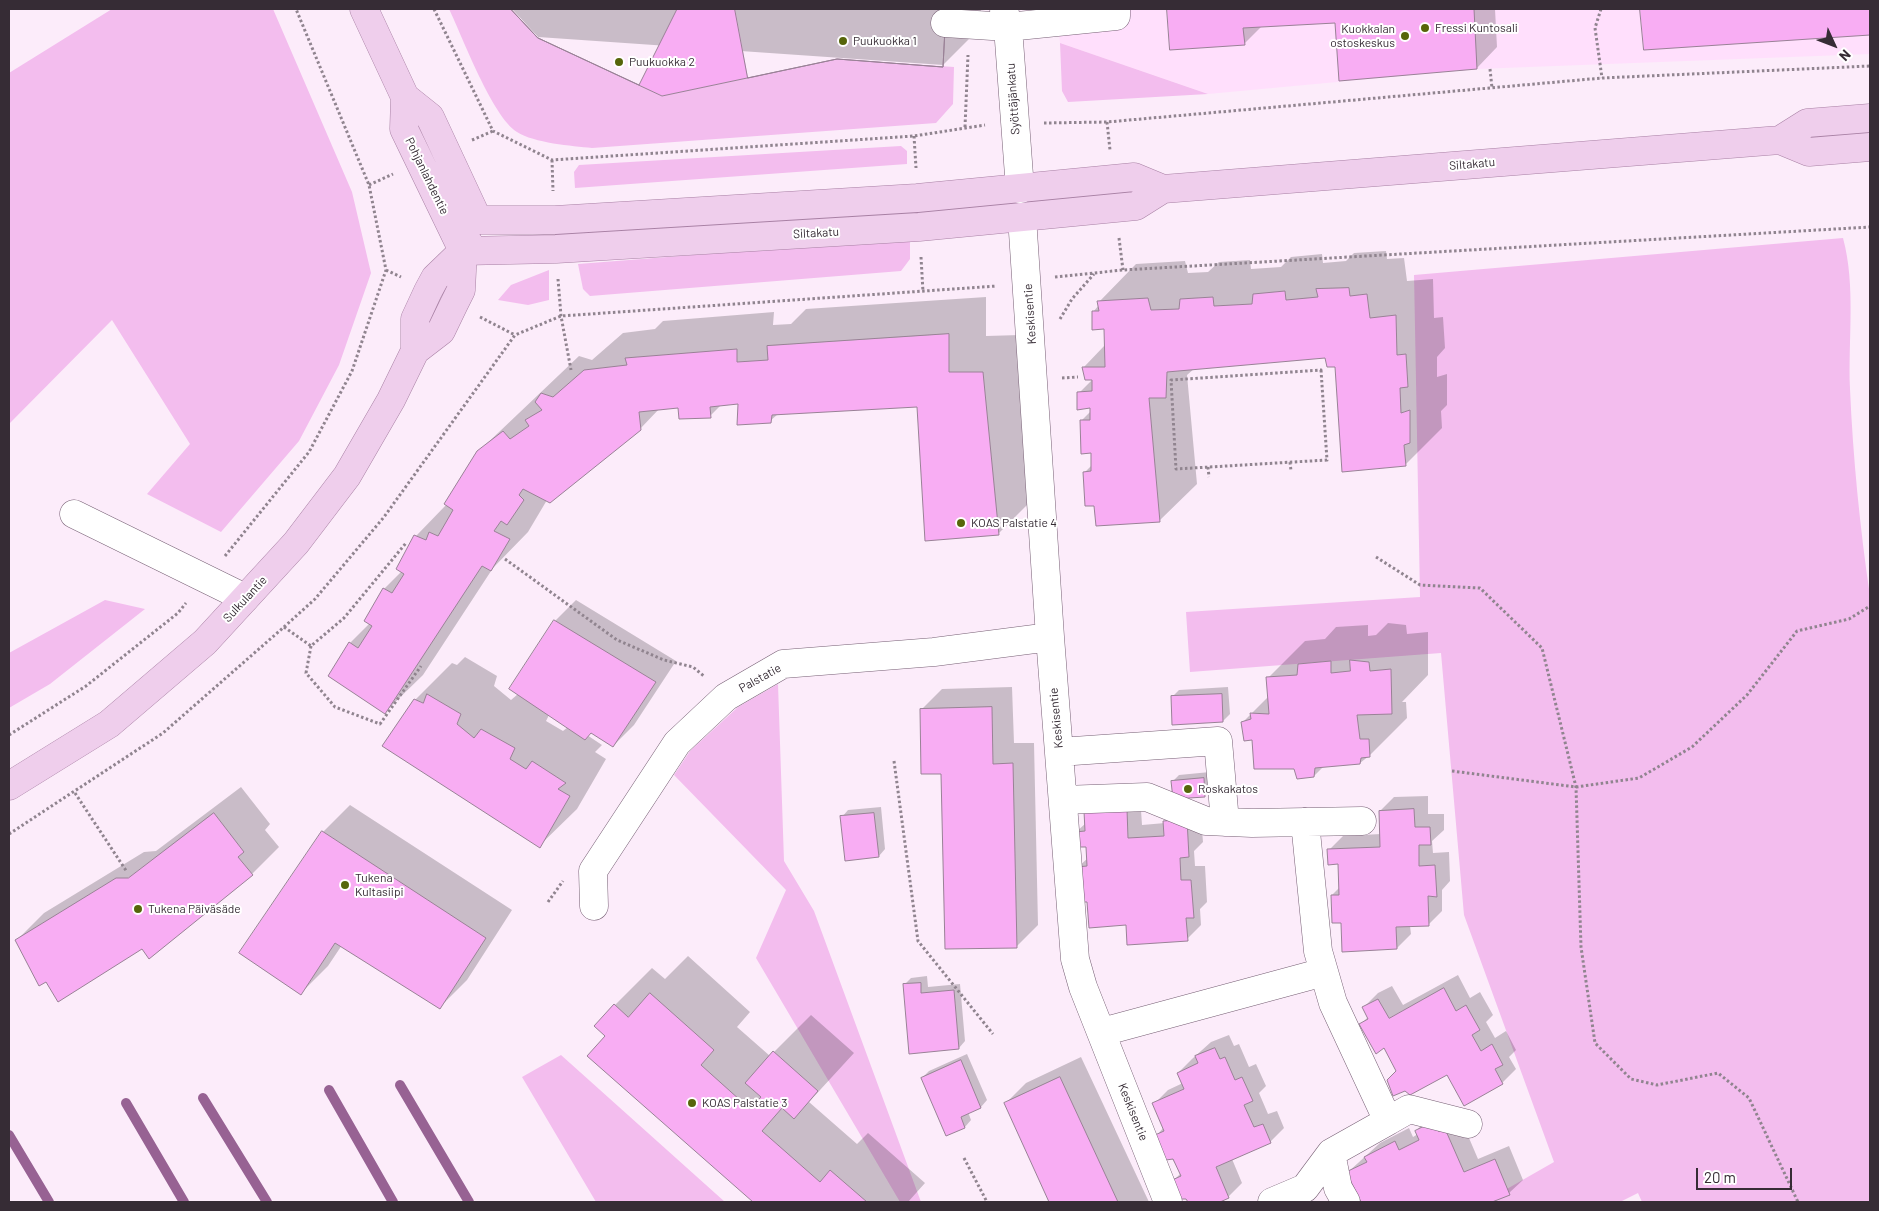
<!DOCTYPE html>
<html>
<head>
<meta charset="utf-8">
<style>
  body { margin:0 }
  #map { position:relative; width:1879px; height:1211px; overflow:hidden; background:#fcecfa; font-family:Barlow,sans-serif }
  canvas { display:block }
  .frame { position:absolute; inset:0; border:10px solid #362c35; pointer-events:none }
  .north { position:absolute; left:1809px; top:20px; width:50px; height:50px; -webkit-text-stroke:4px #fff; paint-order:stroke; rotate:133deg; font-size:14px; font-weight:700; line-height:20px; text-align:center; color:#362c35 }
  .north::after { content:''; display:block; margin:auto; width:18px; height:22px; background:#362c35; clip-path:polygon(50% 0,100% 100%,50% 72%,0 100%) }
  .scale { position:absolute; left:1696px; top:1168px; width:96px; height:22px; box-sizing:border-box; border:2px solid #362c35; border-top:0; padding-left:6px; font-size:15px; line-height:18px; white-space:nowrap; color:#362c35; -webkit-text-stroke:4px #fff; paint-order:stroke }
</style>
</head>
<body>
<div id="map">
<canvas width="1879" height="1211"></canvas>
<div class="frame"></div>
<div class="north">N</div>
<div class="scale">20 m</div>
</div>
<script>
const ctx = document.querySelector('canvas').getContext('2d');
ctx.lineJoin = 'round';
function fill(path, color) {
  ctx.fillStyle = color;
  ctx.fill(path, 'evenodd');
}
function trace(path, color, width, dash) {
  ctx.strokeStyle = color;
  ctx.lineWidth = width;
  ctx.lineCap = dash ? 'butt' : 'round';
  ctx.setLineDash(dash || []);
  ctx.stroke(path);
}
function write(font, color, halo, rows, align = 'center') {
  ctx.font = font + ' Barlow,sans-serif';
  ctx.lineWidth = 4;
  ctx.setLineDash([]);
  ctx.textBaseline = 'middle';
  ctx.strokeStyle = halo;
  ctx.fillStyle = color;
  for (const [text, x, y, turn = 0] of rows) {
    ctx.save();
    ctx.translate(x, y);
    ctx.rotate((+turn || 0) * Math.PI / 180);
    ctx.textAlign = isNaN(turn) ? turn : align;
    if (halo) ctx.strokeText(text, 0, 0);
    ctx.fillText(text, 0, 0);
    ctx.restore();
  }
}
const built = new Path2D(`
  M1056,9H1870V54L1477,69L1208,94L1060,43Z`);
const green = new Path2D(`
  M112,9H273L352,192L371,273L339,365L299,441L221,532L147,494L190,444L112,320L9,424V73Z
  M449,9H511L538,38L662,96L837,59L954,67L953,104L936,123L592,148C572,146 534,143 517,132C492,116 463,38 449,9Z
  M1060,43L1208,94L1068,102L1062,91Z
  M901,146L907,151V164L575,188L574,172L579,165Z
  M910,238V259L901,271L590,296L583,289L578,264Z
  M1843,238C1856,286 1848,339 1850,389C1853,458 1860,528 1870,596V1202H1642L1638,1193L1620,1202H1484L1554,1162L1464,915L1441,653L1190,672L1186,612L1420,597L1414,275Z
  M549,270V300L528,305L498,300L511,285Z
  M105,600L145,609L50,684L9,708V653Z
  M778,684L784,861L814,911L921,1202H900L756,958L786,890L674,775L690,751L738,707Z
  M561,1055L725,1202H596L522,1077Z`);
const shadow = new Path2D(`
  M512,9H981L980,28L943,65L538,37Z
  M1168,9H1495L1497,47L1477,68L1336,22L1263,25L1244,44L1171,49Z
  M1641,9H1870V34L1645,49Z
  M1386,251L1387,259L1404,258L1407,281L1433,279L1434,318L1443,317L1445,348L1437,357V377L1447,374V405L1441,411L1442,428L1405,465L1336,365L1326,356L1195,368L1187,375L1197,484L1159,521L1095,504L1085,472L1092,465V452L1082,420L1092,410V407L1079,393L1093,379L1084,367L1105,345V328L1093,312L1099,305V302L1136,264L1185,261L1188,273L1208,272L1219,262L1250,260L1251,269L1281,267L1291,257L1322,254L1323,263L1346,261L1354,253Z
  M986,297V336L1020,335L1035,497L998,534L918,405L778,414L770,421L739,402L722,404L710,416L679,407L660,408L640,429L547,500L528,532L493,568L423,675L385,712L350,643L370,623L384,589L402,571L416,536L447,504L478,452L579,356L592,360L623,333L655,329L663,321L774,312L773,325L791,324L806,309Z
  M576,600L676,661L634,725L613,746L591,731L587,735L602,745L595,752L606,759L577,809L539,846L415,700L452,663L457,665L465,657L497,676L494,686L511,700L518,694L555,621ZM549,715L568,727L563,731L546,721Z
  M1388,623L1406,625L1407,634L1428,632V675L1402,702H1406L1407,718L1369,756L1360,763L1324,766L1314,776L1295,768L1253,739L1243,722L1269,696L1268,678L1305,641L1325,639L1336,627L1368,625V636L1376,635Z
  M1012,687L1014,743H1034L1038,925L1017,946L921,710L942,689Z
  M1228,687L1230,714L1223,721L1172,697L1179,690Z
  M1210,772L1211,789L1204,795L1173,781L1179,775Z
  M241,787L270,824L265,830L279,847L252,874L149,957L142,947L46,980L17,940L44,913L144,852L156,851Z
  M1140,795L1142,825L1165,823L1179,807L1200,806L1203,842L1194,851L1195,866H1205L1207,902L1200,909L1201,925L1187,939L1127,924L1088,900L1078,867L1088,858L1087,846L1076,832L1086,823Z
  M1428,796V814H1444V830L1432,841L1433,853L1449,852L1450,881L1442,890V911L1428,925L1410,926L1411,934L1397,948L1342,921L1332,895L1340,887L1339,863L1329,850L1343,836L1381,834L1380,811L1394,797Z
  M350,805L512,910L467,980L440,1007L342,945L328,966L301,993L323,832Z
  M881,807L885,849L879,856L842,817L848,810Z
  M688,956L750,1012L737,1027L770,1056L811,1015L854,1053L809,1102L857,1144L868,1133L925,1183L908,1202H755L588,1056L606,1035L615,1005L652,968L665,979Z
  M1458,975L1470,998L1480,992L1493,1015L1486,1022L1495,1038L1506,1031L1516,1050L1509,1057L1516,1069L1502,1083L1448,1073L1398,1071L1385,1047L1361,1024L1368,1017L1364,1007L1378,993L1392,986L1403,1005Z
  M927,976L928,987L960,984L965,1041L959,1048L904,985L911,978Z
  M1229,1035L1234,1046L1239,1044L1249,1067L1256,1064L1266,1086L1259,1093L1268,1114L1277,1111L1284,1128L1270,1142L1232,1159L1242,1183L1228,1197L1216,1202H1189L1172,1182L1181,1173L1157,1135L1164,1127L1154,1104L1168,1090L1183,1083L1178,1073L1192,1059L1211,1042Z
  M967,1054L987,1100L981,1107L968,1112L971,1120L965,1127L947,1134L922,1078L929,1071Z
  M1081,1057L1149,1202H1051L1005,1104L1026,1083Z
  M1430,1117H1460L1478,1159L1509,1146L1523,1180L1509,1193L1489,1202H1362L1347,1173L1380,1143L1409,1128L1413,1137L1418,1134L1416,1131Z`);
const stream = new Path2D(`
  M400,1085L469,1202
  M329,1090L393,1202
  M203,1098L267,1202
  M126,1103L184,1202
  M9,1135L49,1202`);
const building = new Path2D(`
  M511,9H677L639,85L538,38Z
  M511,9H946L943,67L837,59L662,96L538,38Z
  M735,9H946L943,67L837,59L748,78Z
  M1167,9H1474L1477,69L1339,81L1335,23L1243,28L1245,45L1170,50Z
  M1640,9H1870V35L1644,50Z
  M1349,288L1350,296L1367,294L1370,318L1396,315L1397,355L1406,354L1408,387L1400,388L1401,413L1410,410V443L1404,445L1406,466L1342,472L1335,367H1327L1325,358L1167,372L1166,398H1149L1160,522L1096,526L1094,506H1085L1083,472L1091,471V453L1081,454L1080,420H1090V408L1077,410V392L1092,391V380H1085L1082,367H1105L1104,329L1092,330V311H1099L1097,301L1148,298L1151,310L1179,309L1180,299L1213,297L1214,306L1252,304L1253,294L1285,291L1286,300L1318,297L1316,289Z
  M949,334V372H983L999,535L925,541L917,407L772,415L771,423L737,425L738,404L710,407L711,418L679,419L678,408L639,412L641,430L550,503L523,489L519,495L524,500L507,525L501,521L494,531L510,539L491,571L482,566L385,714L328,676L349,642L358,648L372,626L364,621L383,588L392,593L404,574L396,569L414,535L426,540L429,532L438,536L453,510L444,504L477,451L503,431L510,439L529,426L525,420L542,410L535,402L541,393L553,397L584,370L627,365L625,358L737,349V362L768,360L767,346Z
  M554,620L656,682L613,747L591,733L585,740L509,689Z
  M1350,660L1369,662L1370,671L1391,669L1392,714L1357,715L1360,739H1369L1370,757L1361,758L1360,764L1315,768L1314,777L1297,779L1294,769H1254L1252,740L1244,741L1241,722L1251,719L1250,713L1269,714L1266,677L1297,675L1298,664L1331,661V673L1350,671Z
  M427,694L461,714L457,724L474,738L481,729L515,748L510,759L526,769L532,761L566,783L558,789L570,796L540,848L382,746L414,699L423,703Z
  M1222,694L1223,722L1172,725L1171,696Z
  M992,707L993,764L1013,763L1017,948L945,949L941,774H921L920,709Z
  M1204,778L1205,797L1173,799L1171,781Z
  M1127,809L1128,838L1164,836L1163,821L1187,819L1189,857L1180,858L1181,880H1191L1194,918H1186L1188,941L1127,945L1126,925L1089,928L1087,902H1079L1077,867L1087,866L1086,847H1076L1075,832L1085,831L1084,811Z
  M1414,809L1415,827H1430L1431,845H1419V866L1435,865L1437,897L1428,896L1429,926L1396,927L1397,949L1342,952L1341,923H1332L1331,895H1339L1338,864L1328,865L1327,849L1380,847L1379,811Z
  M214,813L244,852L238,857L253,875L149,959L142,949L58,1002L46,982L39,986L15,940L116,878H128Z
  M874,813L879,857L845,861L840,816Z
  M322,831L486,938L440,1009L335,943L301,995L239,953Z
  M921,983V993L954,990L959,1049L909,1054L903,984Z
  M1444,988L1456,1011L1466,1005L1480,1030L1472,1035L1481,1051L1492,1044L1503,1065L1495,1069L1503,1084L1464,1106L1447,1075L1410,1095L1405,1091L1393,1096L1387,1080L1396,1071L1384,1048L1376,1054L1359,1024L1368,1019L1362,1007L1378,999L1389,1018Z
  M650,993L714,1050L701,1065L750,1109L761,1097L745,1083L773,1051L818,1091L794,1119L782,1108L762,1131L820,1182L830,1170L867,1202H753L587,1056L605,1036L594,1026L614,1004L628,1017Z
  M1215,1048L1220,1059L1225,1057L1235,1080L1242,1077L1253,1101L1244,1105L1254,1127L1263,1124L1271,1143L1216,1167L1229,1198L1220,1202H1188L1186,1199H1179L1170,1181L1181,1176L1173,1159L1166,1160L1155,1135L1164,1131L1152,1103L1184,1089L1177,1073L1198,1063L1195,1056Z
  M961,1060L981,1108L961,1117L965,1128L946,1136L921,1078Z
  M1060,1077L1118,1202H1049L1004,1103Z
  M1433,1122L1438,1131H1446L1464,1172L1495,1159L1510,1195L1492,1202H1361L1346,1172L1367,1162L1364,1157L1395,1141L1399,1150L1419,1140L1415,1131Z`);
const path = new Path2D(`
  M434,9L493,131L552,160L914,136L985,125
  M1601,9L1595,28L1602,78
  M1490,69L1492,88
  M1107,122L1110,150
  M1044,123L1107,122L1602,78L1870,66
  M965,127L968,55
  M914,136L916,168
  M472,140L493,131
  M552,160L553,191
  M369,185L393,174
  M1119,238L1123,270
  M921,257L923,292
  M386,270L401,277
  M1055,277L1123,270L1870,227
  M558,279L561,316L571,370
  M480,317L515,335
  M1060,319L1072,299L1094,274
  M1321,370L1327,460L1176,469L1171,380Z
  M1062,378L1078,377
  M1290,462L1291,471
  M1208,467L1209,477
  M225,556L309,452L352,371L386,270L369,185L296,9
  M1376,557L1420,585L1480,588L1542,648L1576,787L1581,947L1595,1043L1631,1079L1657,1085L1718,1073L1749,1098L1798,1202
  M505,559L617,640L664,660L693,667L705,677
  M284,627L311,646L344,618L406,543
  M311,646L306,673L335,707L380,724L421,666
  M9,735L86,686L178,613L186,603
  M894,761L918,941L993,1034
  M1452,771L1576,787L1639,778L1692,747L1747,695L1797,631L1849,619L1870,606
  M75,793L127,872
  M9,834L163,733L284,627L315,599L384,517L515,335L561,316L997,286
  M548,902L563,881
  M964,1158L987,1202`);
const minor = new Path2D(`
  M1004,9L1008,27L1020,189
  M945,23L1008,27L1116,16V9
  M1022,217L1050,637L1075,959L1083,987L1168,1202
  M74,514L245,598
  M1059,752L1218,741L1225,822
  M1063,800L1147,797L1206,821L1252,823L1362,821
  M1305,822L1318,951L1333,1003L1388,1121L1409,1109L1468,1124
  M594,906L593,871L677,743L726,697L783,664L934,652L1050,637
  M1102,1032L1324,972
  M1331,1153L1338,1188L1346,1202
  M1272,1202L1305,1188L1331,1153L1388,1121`);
const major = new Path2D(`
  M364,9L405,97L404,129L463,251
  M405,97L430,117L478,220
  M1780,140L1807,123L1870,118
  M478,220H555L917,198L1134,177L1163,189L1780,140L1809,152L1870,147
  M463,251L556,249L919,227L1136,206L1163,189
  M415,351L441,331L454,304L461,290L463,251L468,242
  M9,786L109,724L205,642L296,543L347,476L391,400L415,351V319L428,291L435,278L463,251`);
const markers = [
  [1425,28,5,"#56650a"],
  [1405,36,5,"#56650a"],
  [843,41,5,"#56650a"],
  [619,62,5,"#56650a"],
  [961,523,5,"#56650a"],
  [1188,789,5,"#56650a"],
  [345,885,5,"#56650a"],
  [138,909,5,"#56650a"],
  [692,1103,5,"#56650a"]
];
const poiNames = [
  ["Fressi Kuntosali",1435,28],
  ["Kuokkalan",1395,29,"right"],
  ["ostoskeskus",1395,43,"right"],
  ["Puukuokka 1",853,41],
  ["Puukuokka 2",629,62],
  ["KOAS Palstatie 4",971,523],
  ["Roskakatos",1198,789],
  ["Tukena",355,878],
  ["Kultasiipi",355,892],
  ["Tukena Päiväsäde",148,909],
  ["KOAS Palstatie 3",702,1103]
];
const streetNames = [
  ["Syöttäjänkatu",1013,99,-94],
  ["Siltakatu",1472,164,-5],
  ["Pohjanlahdentie",427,176,64],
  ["Siltakatu",816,233,-3],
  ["Keskisentie",1030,314,-94],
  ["Sulkulantie",245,599,-47],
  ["Palstatie",760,678,-29],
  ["Keskisentie",1056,718,-95],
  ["Keskisentie",1133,1112,68]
];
fill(built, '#ffdffc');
fill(green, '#f3bdee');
fill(shadow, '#0003');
trace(stream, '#976293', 10);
fill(building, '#f8adf3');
trace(building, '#998196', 1);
trace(minor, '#765f74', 29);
trace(major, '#a880a4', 29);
trace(path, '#90848f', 3, [2.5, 2.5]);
trace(minor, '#fff', 28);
trace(major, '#efceec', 28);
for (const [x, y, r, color] of markers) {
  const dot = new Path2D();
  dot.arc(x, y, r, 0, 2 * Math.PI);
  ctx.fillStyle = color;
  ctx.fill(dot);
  trace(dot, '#fff', 2);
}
write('12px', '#362c35', '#fff', poiNames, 'left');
write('12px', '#362c35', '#fff', streetNames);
</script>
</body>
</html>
